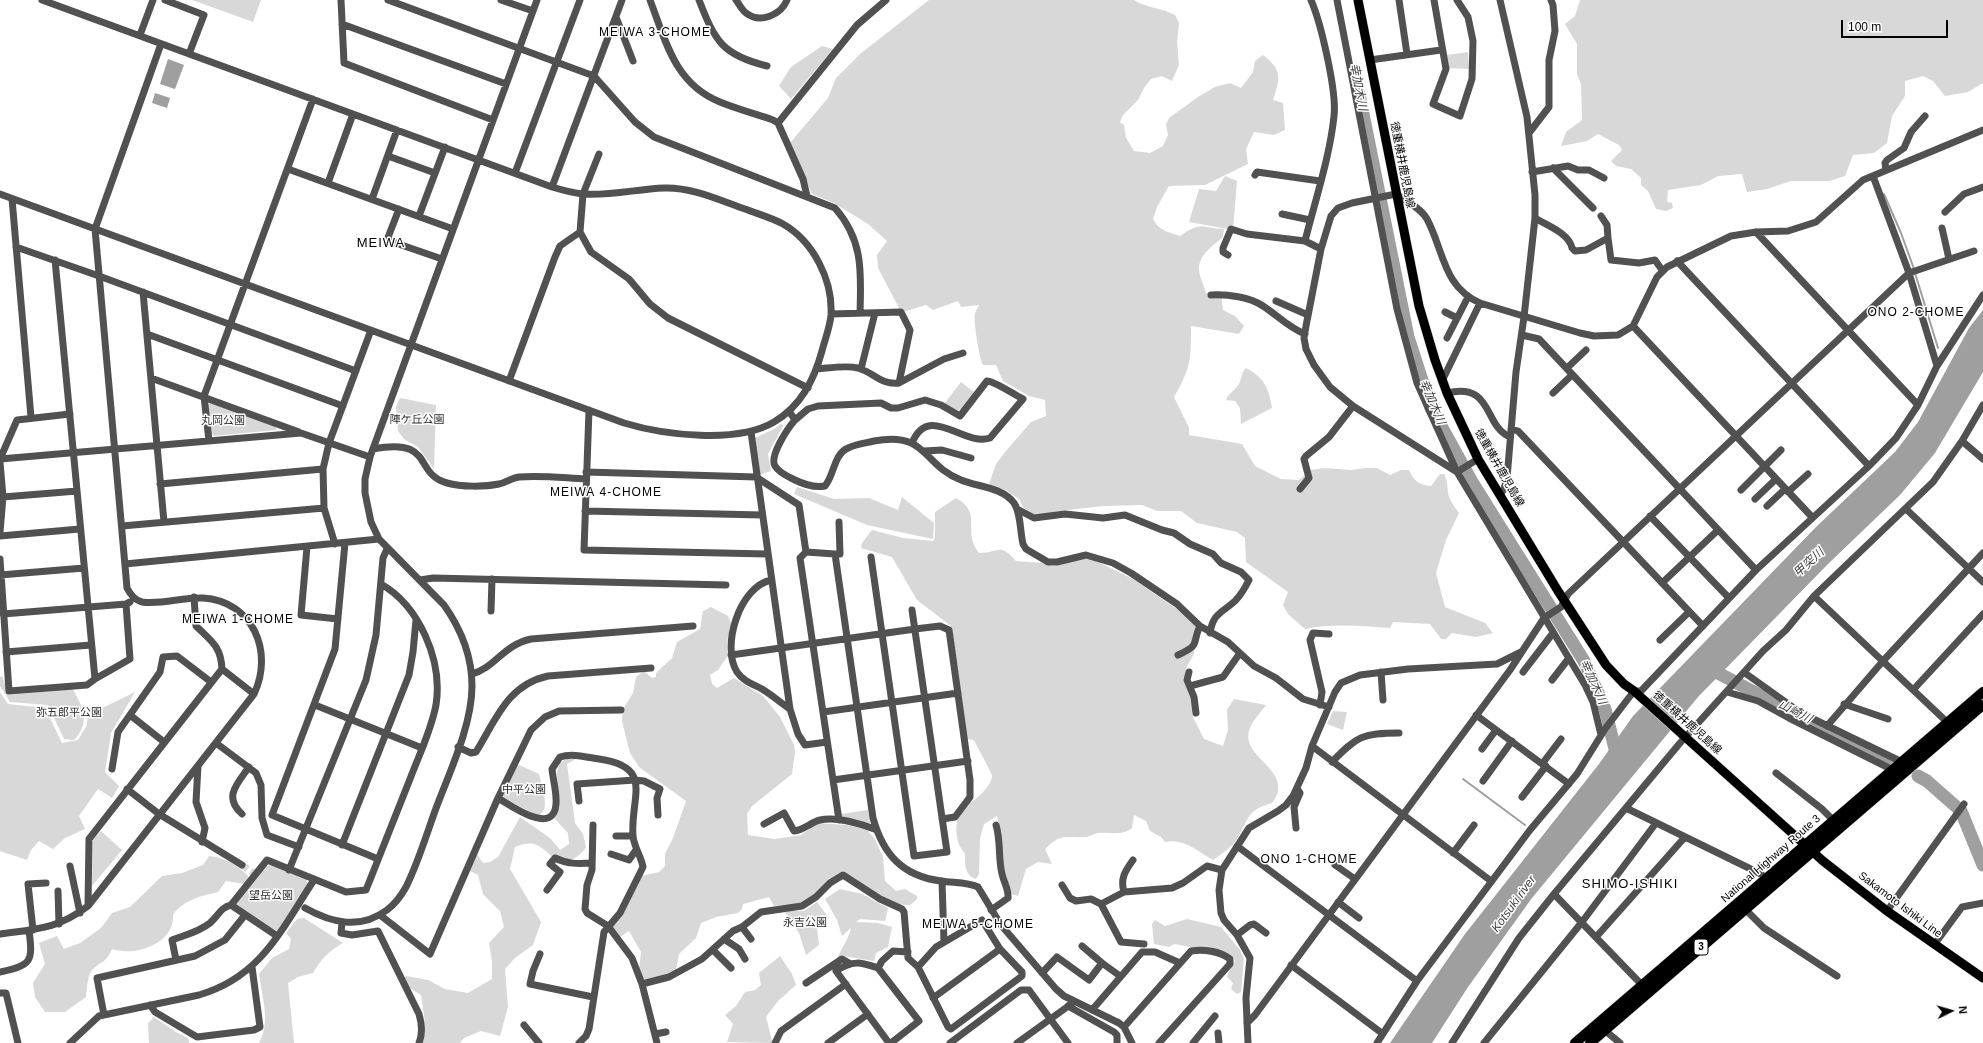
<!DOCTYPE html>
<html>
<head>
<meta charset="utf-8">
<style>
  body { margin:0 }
  #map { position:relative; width:1983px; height:1043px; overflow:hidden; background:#fff; font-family:Helvetica,sans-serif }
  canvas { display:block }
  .north { position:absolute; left:1931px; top:991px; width:40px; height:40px; -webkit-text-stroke:3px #fff; paint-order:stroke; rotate:85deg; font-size:11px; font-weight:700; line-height:16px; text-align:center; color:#000 }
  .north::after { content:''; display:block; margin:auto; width:14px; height:18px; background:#000; clip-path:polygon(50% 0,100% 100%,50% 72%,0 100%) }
  .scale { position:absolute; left:1841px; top:20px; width:107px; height:18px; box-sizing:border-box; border:2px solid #000; border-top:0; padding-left:5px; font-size:12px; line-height:14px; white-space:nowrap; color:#000; -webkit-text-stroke:3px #fff; paint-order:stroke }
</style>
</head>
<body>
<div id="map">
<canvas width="1983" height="1043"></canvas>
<div class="north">N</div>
<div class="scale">100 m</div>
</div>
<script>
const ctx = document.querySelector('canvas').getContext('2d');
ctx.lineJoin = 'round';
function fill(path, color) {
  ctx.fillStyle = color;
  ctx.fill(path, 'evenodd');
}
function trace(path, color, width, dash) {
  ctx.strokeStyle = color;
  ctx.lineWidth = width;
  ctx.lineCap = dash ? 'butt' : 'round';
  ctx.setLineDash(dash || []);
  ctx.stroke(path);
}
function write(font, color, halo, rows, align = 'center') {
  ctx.font = font + ' Helvetica,"Noto Sans JP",sans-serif';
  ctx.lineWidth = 3;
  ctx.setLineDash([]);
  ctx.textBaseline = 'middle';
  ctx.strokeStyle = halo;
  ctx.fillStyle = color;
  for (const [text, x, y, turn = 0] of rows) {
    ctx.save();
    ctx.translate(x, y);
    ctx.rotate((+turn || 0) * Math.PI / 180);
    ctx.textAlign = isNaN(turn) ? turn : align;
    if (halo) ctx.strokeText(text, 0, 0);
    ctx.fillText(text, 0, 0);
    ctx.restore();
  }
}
const green = new Path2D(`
  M192,0H261L253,22Z
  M929,0H1134C1147,8 1162,8 1175,15L1179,23L1177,42L1179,65L1172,81L1162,76L1151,79L1144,88L1138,100L1123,115L1120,122L1124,125L1126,138L1134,151L1150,153L1163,146L1168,135L1166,124L1169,118L1198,97L1215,87L1230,83L1241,88L1253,72L1255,61L1263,55C1283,70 1280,79 1273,100L1283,103L1285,130L1274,135L1254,132L1246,149L1248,164L1205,185L1169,186L1157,207L1153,219C1159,231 1168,232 1180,236C1201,221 1201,228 1224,229L1223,237C1214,245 1199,254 1199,269C1199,276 1204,286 1206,293L1221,294L1223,310L1235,316L1244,326L1239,334L1191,326C1191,359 1191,368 1174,397L1189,428V435L1242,444L1255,466L1281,479L1299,480L1311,470L1324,468L1351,470L1365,468H1377L1390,475L1401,470H1409C1414,481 1419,485 1431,486L1440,474H1444C1448,482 1447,485 1448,493C1449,500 1455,507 1459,513L1446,540L1436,573L1445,607L1485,623L1493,633L1476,637L1452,633L1446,639H1441L1430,624L1393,622L1390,628C1362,626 1333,623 1305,629L1288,614L1283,605L1288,592L1246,562L1245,538L1237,532L1197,523L1181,511H1157L1142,505L1104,506L1059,511L1042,515L1031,514L1023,507L1019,499L1007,491L989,484L996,464L1005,452L1031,422L1046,416L1045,400L1029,396L1003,381L996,365H983C979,358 973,319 975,314C975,311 978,308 979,305L961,307L958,301L933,310L926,305L906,311L900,310L878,268L877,255L887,241L868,224L834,203L812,194L790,143L828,98L836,78L860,54Z
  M1580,0H1983V83L1968,92L1945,96L1933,81L1923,76L1905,81V96L1892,116L1887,143L1874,153L1853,155L1845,176L1829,181H1791L1767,189L1747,192L1742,174L1718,176L1701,185L1668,190L1667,202L1672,203L1673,208L1666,211L1656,209L1648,191L1641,185V178L1631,169L1616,166L1611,161L1622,150L1619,145L1598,134L1587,141L1561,146L1566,132L1582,120L1581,84L1577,74V44L1565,24L1575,16Z
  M822,46L833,49L791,99L779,86L791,67Z
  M1468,52L1469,69L1449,68L1447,55Z
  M1225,176L1237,181L1233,230L1189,222L1199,189L1216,191Z
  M1246,368C1264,377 1269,389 1272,408L1241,424L1240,408L1235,401L1226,400C1229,392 1235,391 1239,384C1242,378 1241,373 1246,368Z
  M961,382L974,392L962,409L957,410L944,404Z
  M400,398L436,405L434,469L418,447L404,439L398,431L396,407Z
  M211,402L276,427V430L214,436L211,434L208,405Z
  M782,423L783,426L768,454L771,471L759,475L755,438L774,429Z
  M797,487L834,499L869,498L898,510L902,497L934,523L933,539L867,525L794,494Z
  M956,498C984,514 961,530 979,553C1000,553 999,542 1016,561L1042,563L1053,566L1078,559H1092L1133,579L1178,610L1197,628L1194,654L1186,668L1185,682L1192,699L1193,717L1204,739L1223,746L1228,730L1227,710L1234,699L1266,705C1261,712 1253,720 1250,728C1239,755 1283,765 1278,792C1277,796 1274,800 1272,803C1245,811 1250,818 1237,839C1231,848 1221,854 1213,860C1197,851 1184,838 1165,842L1161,837L1150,831L1146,821L1134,815L1132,828C1122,836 1111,832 1099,833C1094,833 1090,837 1085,837C1065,838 1061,833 1045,849L1052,864L1038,862L1026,869L1018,896L1011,894L1004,874L1001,833L997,816L984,824L980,838L979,874L976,879C964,875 965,863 965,853C953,842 954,816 965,804C967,802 971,802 974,800C980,796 992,784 992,776C991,771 977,747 974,740L967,739L954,655L953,633L951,626L917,600L892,557L861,548L862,543L872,530L903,538L933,541L935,538V512Z
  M711,607L728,616L731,623L727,642V657L718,670L710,675L712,684L717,688L734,678L763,696L780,717L794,745L795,752L792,774L752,806L747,814L748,835L775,839L801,835L817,823L847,825L867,830L875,839L883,857L885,881L896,891L905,889L917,896V899L910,905C885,907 864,882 843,872C827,878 817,899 800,904C792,906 782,905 774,906L769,897L743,904L742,909L738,913L716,917L701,923L696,938L679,954L676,970L666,975L644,980L639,969L641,952L629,931L620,937L612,927L641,876L659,872L665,866V854L673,838L686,801L639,767L630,753L622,721L623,709L633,693L636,677L644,671L652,678L656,677V673L672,658L677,642L700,629L703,611Z
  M2,676L9,695L73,689C83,708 91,722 74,740L64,739L48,705L10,702L0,686V677Z
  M0,692L8,704L45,708L62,743L78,740L87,725L88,715L135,692L111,733L105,772L119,786L112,798L98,789L79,816L85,829L65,838L53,849L39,841L31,850L27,860L0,851Z
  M1333,711L1347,712L1343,730L1327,724Z
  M568,758L576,759L567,764L575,823L583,834L586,847C578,859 571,861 557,861C542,848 536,838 515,847L510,869L541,922L533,945L515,958L505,969L508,1007L500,1036L481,1031L464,1038L460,1043H421L425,1022L421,995L400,982L406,976L428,980L445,989L468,993L492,979V962L489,943L504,927L500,911L483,894L478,875L470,871L477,854L483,863L490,862L498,857L520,817L550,838L560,850L569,844L568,833L555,819L558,805L557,772L560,763Z
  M517,764L539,774C541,784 553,815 536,815L504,798L503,795Z
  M868,810L870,823L869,825L841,817V814Z
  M101,831L122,850L92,886L93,839Z
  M209,856C224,858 237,864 248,876L247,882L244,884L226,881L218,892C201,896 183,900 173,915C175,944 134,957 112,949C106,963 103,960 93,969C87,976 87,988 86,997L65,1012H45L35,997L33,983L45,964L39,943L57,936L64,949L80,943L101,928L112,913L130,907L162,876L182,873L203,865Z
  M270,865L306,879L308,885L278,930H274L236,905V902L264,867Z
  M840,889L862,894L888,908L885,921L860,919L856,922L878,923L892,927L888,947L876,953L874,961L843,956L837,958C842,948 849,938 851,928L842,936L837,920L825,899Z
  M817,902L829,918L816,921L819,945L806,955L799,933L784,911H804Z
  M304,918L343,943C329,951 321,959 313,973L298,977L288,983L294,1043H259C271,1023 262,996 259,974L272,958L289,949L291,939L286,933L297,919Z
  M1187,919L1221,927L1240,950L1244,959L1241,992L1237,994L1231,989L1233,983L1227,977C1228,971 1233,967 1235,960L1233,957L1227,954L1174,944L1169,947L1154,944L1152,924L1155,920L1165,926Z
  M780,956L792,974L796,985L778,1001L766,1017L772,1041L771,1043L727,1042L733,1024L725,1015L736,1006L745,992L755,990L761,985L759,973Z
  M154,1017L176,1032L188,1038L189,1043H149L148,1023Z`);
const water = new Path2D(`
  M168,59L184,65L175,89L160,84Z
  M155,93L170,98L167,108L152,103Z
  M1983,310V372L1935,453L1900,495L1828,564L1698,697L1532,898L1468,987L1432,1043H1390L1465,934L1599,764L1633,716L1816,527L1895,452L1918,422L1969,328Z`);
const stream = new Path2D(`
  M1884,194L1901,233L1914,269
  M1915,273L1938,348
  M1463,779L1525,825`);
const river = new Path2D(`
  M1359,94L1408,337L1431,408L1472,482L1584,661L1605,709L1618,761
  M1705,666L1821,728L1887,760
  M1918,776L1927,781L1961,811L1983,865`);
const minorTunnel = new Path2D(`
  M242,865L305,908`);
const minor = new Path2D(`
  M165,0L204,15L189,54
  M341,0L344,63L493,120
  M388,0L594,76L635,122L654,137L835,208C864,241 861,273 860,313
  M501,0L533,11
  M650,0C666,42 675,84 720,102C737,109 756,114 773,120L778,123L803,179L807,196
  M699,0C715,41 722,55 767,66
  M736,0C739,4 742,10 746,13C760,24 781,15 787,0
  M1311,0C1321,23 1337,92 1334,116C1330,156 1315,201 1305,241L1321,249
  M1337,0L1397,309L1417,383L1457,472L1585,685L1593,702L1601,735
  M1399,0L1407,54
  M1434,0L1446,69L1433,104L1460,116L1472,79L1473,41L1468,17L1457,0
  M616,17L633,61
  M342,24L506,84
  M140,35L153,0
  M1370,60L1441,50
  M778,123L857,25L886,0
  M1529,133L1549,107V60L1555,31L1553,5L1551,0
  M599,154L583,194L580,232L591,252L629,279L650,304L668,318L808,388
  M388,156L435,173
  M1553,168L1593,208
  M288,169L453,229
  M1886,170L1885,163L1887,160L1904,148L1911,132L1925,116
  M1532,172L1568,166L1578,170H1589L1604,178
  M515,173L580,0
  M1255,175L1257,172L1320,181
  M1873,176L1909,273L1937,366
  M328,183L353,114
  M552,187L622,0
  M0,194L624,423C664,435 737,444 774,422C801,406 814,380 822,351C825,339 830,327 831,315C833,280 813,241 783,224C772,218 758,214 745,209C719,200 692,187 664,188C637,189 610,196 583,194C572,193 562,190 552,187L42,0
  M12,199L31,417
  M372,199L397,130
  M399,209L387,240L442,259
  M1945,212L1964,194L1983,187
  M1282,214L1310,220
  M419,216L445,147
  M1601,216L1607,225L1608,238
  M1535,218C1546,225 1569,233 1572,248L1575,251L1586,250L1608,238L1611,260L1639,263L1655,260L1662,270
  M1942,228L1949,259
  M1756,232L1918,405
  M16,247L99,276L356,371
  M1228,255L1223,252V248L1231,229L1247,234L1305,241
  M1677,261L1869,466
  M143,292L164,522
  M1211,295C1227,294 1250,297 1263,306C1277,315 1289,328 1305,334
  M1276,301L1308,315
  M1445,312L1457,318
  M1633,326L1812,517
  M147,334L343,406
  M1522,335L1539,339L1756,570
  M1447,338L1468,297
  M1567,368L1586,350
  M817,369C830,368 846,365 858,368C875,373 880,385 899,383L910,330L901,312L831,314
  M861,369L875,313
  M151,378L299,432
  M509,381L555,257L560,246L580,232
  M1442,381L1480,303
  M899,383L944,359L963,353
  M1447,393C1494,382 1483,426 1510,437
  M1553,393L1572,375
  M589,410L584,550L767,554
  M789,411L795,420C788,428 769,456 775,466C779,473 789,477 795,480C805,485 814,488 825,486C835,474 833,455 848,448C856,444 866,443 874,441C928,431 922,465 961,480C978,487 1002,487 1014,503C1021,513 1020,532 1023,544L1026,549L1048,562H1057L1086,555L1113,563L1131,573L1177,604L1200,626L1228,642L1254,666L1276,678L1303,699L1329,707
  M795,420L808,409L818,406L881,403L891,408H898L925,400L941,405L960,416L987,381C994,381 1015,395 1023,399L990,438C963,447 929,402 912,443
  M1511,429L1518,431L1703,626
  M751,432L790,709L798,734L805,745L827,742
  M209,441L204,396L313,99
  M1962,441L1983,459
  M373,449C435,437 413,474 447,483C461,487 484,487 499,484C506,483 511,478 519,477C541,475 564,478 586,479
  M924,451L942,450L971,458
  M0,459L301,433L370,457
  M0,459L17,420L70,414
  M1478,459L1457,472L1353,406L1330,387L1314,365L1306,349L1304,338L1306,326L1321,249L1331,216L1338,208L1352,203L1396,194C1406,201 1421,208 1427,219C1444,251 1443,287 1480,303L1580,333L1594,336L1618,335L1633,326L1657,277L1667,267L1731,236L1756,232L1788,231L1816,222L1863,180L1983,130
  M0,462L3,497L0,532
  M586,472L756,477L799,505L806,552
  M160,484L323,469
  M1300,489L1309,478L1304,459L1306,456L1329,437L1353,406
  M1741,490L1781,450
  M1788,492L1808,474
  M1500,495L1504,489L1507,478L1516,372L1524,317L1535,218V195L1527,117L1500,0
  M3,497L77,491
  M1755,499L1776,479
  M1767,506L1785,489
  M1017,509L1034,518L1065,514L1103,518L1125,515L1162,530L1174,533L1190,544L1213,554L1221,563L1241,572L1249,580C1245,588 1241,595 1235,601C1222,613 1213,613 1210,633
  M1906,509L1983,582
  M585,511L762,515
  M1650,516L1729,598
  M122,526L324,508
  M0,536L80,529
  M345,543L335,649L272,815L378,859
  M335,544L324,508L323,469L329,443L371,330
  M307,547L301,615L338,619
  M835,554H840L839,522
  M871,557L914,856L947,852L912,610
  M0,559L9,691L87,685L95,679L55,260
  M125,564L379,539
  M0,575L84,568
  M420,580L433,578L726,585
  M771,580C739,587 721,647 737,672C744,682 753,684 762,689C772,695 781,703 790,709
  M1662,583L1718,530
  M1814,596L1948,723
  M491,611L492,579
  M3,614L126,604
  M1660,640L1689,612
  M6,652L91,645
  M731,655L915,629L940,626L949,630L970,780V797L955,817L942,819
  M1178,655C1202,644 1191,644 1200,626
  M222,669L254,694
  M1189,672L1187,680L1194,697L1196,713
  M1381,672L1383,700
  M1523,672L1553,633
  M1745,673L1801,713L1902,762
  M472,674C495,668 503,645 531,639L693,626
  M95,679L130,659L126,604L130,602
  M1552,680L1569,658
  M1190,686L1223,677L1240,653
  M1913,690L1983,614
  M1727,692L1758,701L1789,718L1893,770
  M1844,704L1888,719
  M315,705L422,748
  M1320,705L1322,692L1310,640L1313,633L1329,634
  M823,712L958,693
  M130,715L164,742
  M1476,715L1569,784
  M1827,726L1883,661L1983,553
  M216,743L256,773L261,785L262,818L267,835L299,847
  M1312,746L1491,881
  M458,747L471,753L476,752C496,720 507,685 548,676L651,668
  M1482,749L1496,730
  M1332,762C1357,736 1363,733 1399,733
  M1542,764L1561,739
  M198,766L196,802L205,828L202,842
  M112,769L118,732L160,672L163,657L177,656L211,682
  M1776,773L1822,809L1834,821
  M833,780L968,761
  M1483,781L1512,741
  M127,789L159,814L242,865
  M1522,797L1546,766
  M498,798C510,805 554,837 556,804C557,793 553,780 552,769L560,757C572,753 586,757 599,759C655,767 630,797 633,836C634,847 641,856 643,867L620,913L604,932L589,1029L586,1036L579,1043
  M579,801L577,784L635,780L644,781L660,789L657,798L658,815
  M1626,808L1761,874L1766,879
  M242,814C223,797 237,784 249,767
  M839,820L800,558L806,552L835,554L873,818C883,854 902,876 941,881C953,883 967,882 978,887L1001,925L1056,989L1064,996L1119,1023L1124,1027L1132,1043
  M764,824L784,813L794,831C804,830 811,822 820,820C837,816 861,824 877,830
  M593,825L592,870L587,885L585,909L587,913L608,926L632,958L642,984L657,1043
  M1296,828L1294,807L1300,793L1298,790
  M616,836H633
  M342,845L409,675L413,652L416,620
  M1237,846L1417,981
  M1453,853L1474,825
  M611,854L629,860L636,850
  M1335,865L1355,879
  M70,866L80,913
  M289,870L366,680L376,635L383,558L387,549
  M942,881L944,942
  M1062,885L1070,898L1076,901L1091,899L1101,904L1124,892L1172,888L1183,883L1207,866L1222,870
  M547,890L560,872L550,864L555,858C567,864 578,864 591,863
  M58,891L59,924
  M1124,892C1120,879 1125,871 1133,860
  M1554,894L1642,985
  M1338,902L1359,918
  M1101,904L1121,942L1144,944
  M231,905L267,860L346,892L366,890C381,853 395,816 410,779C419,755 431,731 436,705C443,660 419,606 381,584
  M88,906L89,839L222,669C221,646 211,641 196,626L194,597
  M305,908C332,923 360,930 387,910C395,904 401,896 406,887C418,863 426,836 435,811C449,773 472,726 472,686C472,656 461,629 444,605L379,539L371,522L365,493V479L370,457L537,0
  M1745,909L1764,928L1837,976
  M991,910L1008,898C1009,890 1004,883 1002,874C998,858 1001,841 996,825
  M1887,911L1964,804
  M380,915L430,954L498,798L531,730L545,717L559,711L621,710
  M342,923L341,933L352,935L378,931L419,1014C422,1024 423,1033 419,1043
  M742,927L751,939
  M33,930L28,884L46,883
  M0,934C36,929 58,929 88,906L254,694C274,652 253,601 203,598C183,597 161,605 142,602C134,600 130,594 127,588L95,229L161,44
  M1237,935L1250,925L1254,924L1266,933
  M1597,936L1685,837
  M724,939L739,949L745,959
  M1934,945L1962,907L1983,903
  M1082,946L1102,963
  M713,950L731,968
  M540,954L533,971L530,984L593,997
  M176,960L172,940C185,935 199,932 210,923C218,916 221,907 231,905L277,936
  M1291,965L1383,1034
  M878,968L919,1021L891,1043
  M0,972C32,965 33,962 29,930
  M1042,973L1057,957L1089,980L1102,963L1120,976
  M806,983L842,959L849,963
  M642,984L669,977L702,959L733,931L742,927L761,912L802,906L816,897L830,883L843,875L880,899L902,909L904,912L908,958L918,967L936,947L982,920L1000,949L1022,972V976L951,1029L948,1027L918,967
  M0,993H6L18,1043
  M933,998L1000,949
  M150,1005L155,1012L197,1037L254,1030L260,1027L252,967
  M1068,1006L1114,1032L1117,1035V1043
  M1092,1010L1142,952H1155L1180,963
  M104,1015L97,978L195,956L225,940L245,915
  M1247,1023L1255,1015L1510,670L1544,618L1561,607L1568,594L1909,273L1974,251
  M524,1025L539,1043
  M1124,1027L1191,951C1203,949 1220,951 1230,959V964L1159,1043
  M1602,1028L1620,1043
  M1218,1033L1219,1043
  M655,1034L666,1032
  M70,1043L99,1016L199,995C261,977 281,930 314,880
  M775,1043L781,1031L846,984
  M828,1043L868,1014
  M889,1043L836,971C853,960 860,962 878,968L882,961L893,951L908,952
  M950,1043L1021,990H1029L1068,1043
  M1017,1043L1074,1002
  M1193,1043L1215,1016
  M1248,1043L1246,998L1250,958L1237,935L1224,920L1221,913L1219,890L1222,870L1249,828L1278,811L1286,805L1293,796L1306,768L1312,746L1335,692L1341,683L1360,675L1408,669L1497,664L1521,652
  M1377,1043L1417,981L1530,830L1577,774L1605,729L1634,691H1641L1756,570L1869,466L1896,438L1918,405L1937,366L1983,295
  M1452,1043L1519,938L1554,894L1680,743L1763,651L1786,630L1814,596L1933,482L1962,441L1983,405
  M1484,1043L1582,922L1656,823`);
const major = new Path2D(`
  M1358,0L1419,306L1435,360L1447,393L1478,459L1558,591L1606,665L1624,684L1634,691L1823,861L1887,911L1983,978`);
const highway = new Path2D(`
  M1575,1043L1983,692
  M1590,1043L1983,705`);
const shields = [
  [1701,947,14]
];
const shieldNames = [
  ["3",1701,947]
];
const streetNames = [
  ["徳重横井鹿児島線",1402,165,79],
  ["徳重横井鹿児島線",1499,468,60],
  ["徳重横井鹿児島線",1687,723,42],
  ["National Highway Route 3",1771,859,-41],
  ["Sakamoto Ishiki Line",1900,905,37]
];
const parkNames = [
  ["陣ケ丘公園",417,420],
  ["丸岡公園",223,421],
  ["弥五郎平公園",69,713],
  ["中平公園",524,790],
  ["望岳公園",271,896],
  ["永吉公園",805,923]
];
const neighbourhoodNames = [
  ["MEIWA 3-CHOME",655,33],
  ["ONO 2-CHOME",1916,313],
  ["MEIWA 4-CHOME",606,493],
  ["MEIWA 1-CHOME",238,620],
  ["ONO 1-CHOME",1309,860],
  ["MEIWA 5-CHOME",978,925]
];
const waterNames = [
  ["幸加木川",1358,87,79],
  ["幸加木川",1432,402,67],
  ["甲突川",1809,563,-43],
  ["幸加木川",1593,682,66],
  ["山崎川",1795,712,27],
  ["Kotsuki river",1514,904,-54]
];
const quarterNames = [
  ["MEIWA",381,243],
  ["SHIMO-ISHIKI",1630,884]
];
fill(green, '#d8d8d8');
fill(water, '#9f9f9f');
trace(stream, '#9f9f9f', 2);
trace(river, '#9f9f9f', 13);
trace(minorTunnel, '#d9d9d9', 7, [7, 3.5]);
trace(major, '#dbdbdb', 10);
trace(highway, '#dbdbdb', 11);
trace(minor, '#515151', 7);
trace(major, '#000', 9);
trace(highway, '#000', 10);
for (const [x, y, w] of shields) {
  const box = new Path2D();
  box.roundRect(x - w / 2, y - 8, w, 16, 3);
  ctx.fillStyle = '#fff';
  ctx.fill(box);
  trace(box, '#000', 1);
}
write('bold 10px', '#000', null, shieldNames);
write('11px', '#000', '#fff', streetNames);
write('11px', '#2f2f2f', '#fff', parkNames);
ctx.letterSpacing = '1px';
write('12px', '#000', '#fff', neighbourhoodNames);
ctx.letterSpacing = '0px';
write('italic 12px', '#404040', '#fff', waterNames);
ctx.letterSpacing = '1px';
write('13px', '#000', '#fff', quarterNames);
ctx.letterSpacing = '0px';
</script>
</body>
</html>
